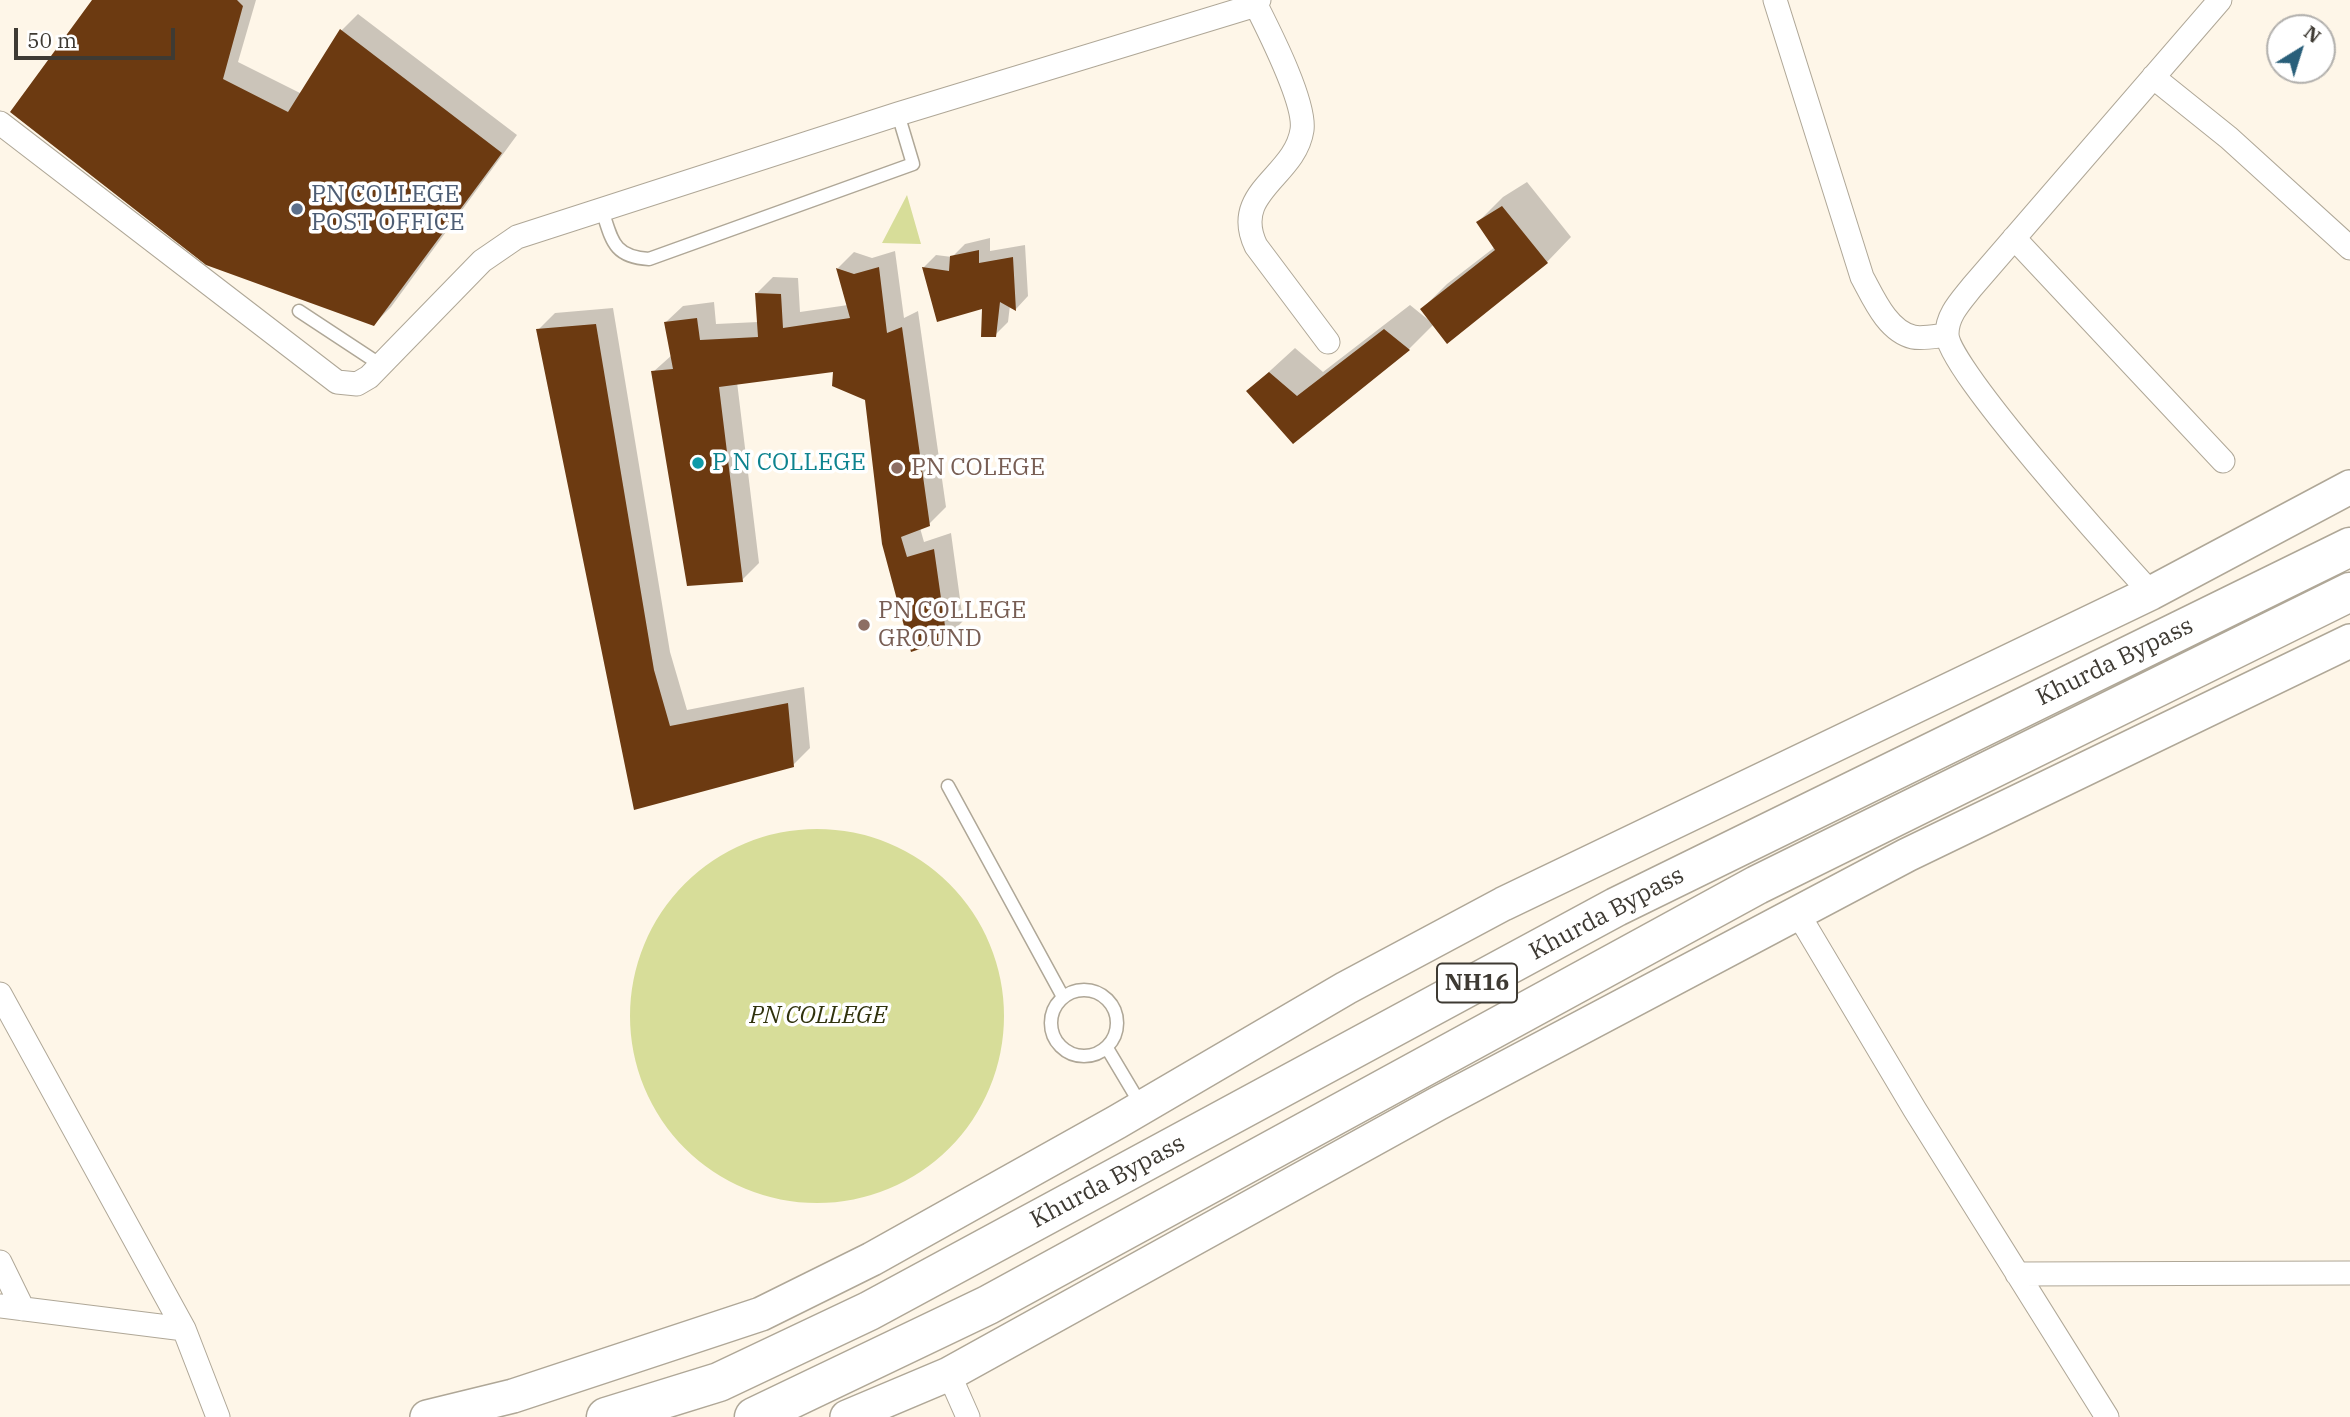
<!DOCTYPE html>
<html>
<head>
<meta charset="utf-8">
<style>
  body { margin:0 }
  #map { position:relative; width:2350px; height:1417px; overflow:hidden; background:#fef6e8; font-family:"IBM Plex Serif",serif }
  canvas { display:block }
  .north { position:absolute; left:2266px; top:14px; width:70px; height:70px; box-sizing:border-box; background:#fff; border:2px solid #b2b0ad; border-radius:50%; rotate:38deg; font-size:19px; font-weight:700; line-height:28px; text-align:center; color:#3e3a33 }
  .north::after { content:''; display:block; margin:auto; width:24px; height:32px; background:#295f7a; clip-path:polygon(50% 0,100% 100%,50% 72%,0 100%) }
  .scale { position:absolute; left:14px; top:28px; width:161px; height:32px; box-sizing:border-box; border:4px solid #3e3a33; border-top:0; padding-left:9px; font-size:21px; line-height:24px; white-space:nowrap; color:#3e3a33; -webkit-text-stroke:5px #fff; paint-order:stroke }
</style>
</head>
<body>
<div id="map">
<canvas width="2350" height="1417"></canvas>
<div class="north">N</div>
<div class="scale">50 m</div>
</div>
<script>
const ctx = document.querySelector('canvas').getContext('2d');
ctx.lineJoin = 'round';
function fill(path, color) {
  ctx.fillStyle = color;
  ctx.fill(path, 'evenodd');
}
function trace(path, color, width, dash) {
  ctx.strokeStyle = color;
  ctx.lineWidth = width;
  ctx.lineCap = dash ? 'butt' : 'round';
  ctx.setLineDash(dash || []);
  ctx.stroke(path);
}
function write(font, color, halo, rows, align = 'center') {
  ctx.font = font + ' "IBM Plex Serif",serif';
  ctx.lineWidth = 7;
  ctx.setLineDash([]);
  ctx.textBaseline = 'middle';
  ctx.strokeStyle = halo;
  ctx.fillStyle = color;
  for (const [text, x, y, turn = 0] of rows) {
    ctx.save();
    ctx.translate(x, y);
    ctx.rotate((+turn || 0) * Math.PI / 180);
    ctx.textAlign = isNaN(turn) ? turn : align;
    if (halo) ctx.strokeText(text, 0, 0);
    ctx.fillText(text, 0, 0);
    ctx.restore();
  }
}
const green = new Path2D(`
  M907,195L921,244L882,243Z
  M630 1016a187 187 0 1 1 374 0a187 187 0 1 1-374 0Z`);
const shadow = new Path2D(`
  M95,0H256L238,62L302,94L342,30L358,14L517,135L391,307L374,324Z
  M1527,182L1571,237L1547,262L1434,324L1409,349L1294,441L1248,391L1295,348L1323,372L1410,305L1431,322L1422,309L1447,284L1495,247L1478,222L1503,197Z
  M990,238V251L1025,245L1028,296L1016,309L1010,305L1008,322L995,335L984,307L938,320L924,267L936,255L952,257L965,244Z
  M895,251L904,318L918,311L946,507L929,524L920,528L924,542L951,533L963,621L946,638L913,650L867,398L835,370L737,382L759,563L742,580L653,372L672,355L666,322L683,306L714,302L716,324L758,322L756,294L773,277L798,278L800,312L848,305L838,268L854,252L872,258Z
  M613,308L670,652L687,710L804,687L810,748L793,765L635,808L538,330L555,313Z`);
const building = new Path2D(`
  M92,0H237L243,6L223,79L288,112L340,29L502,153L374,326L206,265L10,112Z
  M1502,206L1548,263L1447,344L1420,309L1495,250L1476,222Z
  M979,250V263L1013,257L1016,311L1000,302L996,337H981L982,309L937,322L922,267L949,271L950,256Z
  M879,267L887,333L902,327L930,526L901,537L907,557L934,549L947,640L911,652L882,544L865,400L832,386L833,372L719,387L743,582L687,586L651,371L673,369L664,322L697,318L700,340L758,337L755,293L781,294L783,328L850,318L836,268L854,274Z
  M596,324L654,670L670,726L788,703L794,767L634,810L536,329Z
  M1384,329L1410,350L1293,444L1246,391L1269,372L1297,396Z`);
const service = new Path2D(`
  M602,210C612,240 613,257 649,259L913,164L898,114
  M299,311L381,365
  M948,786L1063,997
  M1051 1023a33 33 0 1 1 66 0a33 33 0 1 1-66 0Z
  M1107,1048L1141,1105`);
const minor = new Path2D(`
  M1259,0L1256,5C1269,31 1306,103 1302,130C1295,177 1230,192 1256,246L1328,342
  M1775,0L1862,277C1873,297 1887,331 1913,337C1922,339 1937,336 1947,335
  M2153,77L2229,138L2350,248
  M0,123L337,382L357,384L369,377L482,261L517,237L898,114L1256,5L1254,0
  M2014,238L2223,461
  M2151,593C2119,558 1947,368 1947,334C1947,315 1961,301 1972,287L2220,0
  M1797,912L1915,1110L2107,1417
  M0,994L184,1329L218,1417
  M0,1262L23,1309
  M2017,1274L2350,1273
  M0,1306L184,1329
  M949,1374L968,1417`);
const secondary = new Path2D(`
  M427,1417L513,1396L761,1314L872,1259L1117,1122L1346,988L1503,904L2151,593L2350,487
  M847,1417L949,1374L1437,1104L1907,855L2350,641`);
const trunk = new Path2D(`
  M606,1417L719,1382L869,1311L1616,907L2350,547
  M754,1417L988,1305L1757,885L2350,592`);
const markers = [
  [297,209,7,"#5c6f8a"],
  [698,463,7,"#0f9aa8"],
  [897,468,7,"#8d6e63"],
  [864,625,7,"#8d6e63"]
];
const shields = [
  [1477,983,80]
];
const shieldNames = [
  ["NH16",1477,983]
];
const serviceNames = [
  ["PN COLLEGE",311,195],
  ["POST OFFICE",311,223]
];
const cultureNames = [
  ["P N COLLEGE",712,463]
];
const educationNames = [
  ["PN COLEGE",911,468],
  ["PN COLLEGE",878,611],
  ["GROUND",878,639]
];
const streetNames = [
  ["Khurda Bypass",2115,662,-26],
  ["Khurda Bypass",1607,914,-28],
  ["Khurda Bypass",1108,1182,-28]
];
const parkNames = [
  ["PN COLLEGE",818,1016]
];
fill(green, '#d7dd99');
fill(shadow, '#0003');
fill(building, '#6c3a11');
trace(service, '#afa797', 15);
trace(minor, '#afa797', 25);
trace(secondary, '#afa797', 36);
trace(trunk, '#afa797', 41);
trace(service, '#fff', 12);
trace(minor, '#fff', 23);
trace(secondary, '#fff', 33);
trace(trunk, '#fff', 38);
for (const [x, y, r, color] of markers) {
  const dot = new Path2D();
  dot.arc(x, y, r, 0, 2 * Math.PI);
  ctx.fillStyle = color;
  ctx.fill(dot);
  trace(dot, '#fff', 2.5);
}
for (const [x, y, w] of shields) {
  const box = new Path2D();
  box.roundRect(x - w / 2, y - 19.5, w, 39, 5);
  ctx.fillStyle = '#fff';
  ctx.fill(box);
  trace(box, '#3e3a33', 2);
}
write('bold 23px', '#3e3a33', null, shieldNames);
write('24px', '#4e5e75', '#fff', serviceNames, 'left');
write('24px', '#0d838f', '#fff', cultureNames, 'left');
write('24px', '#785e54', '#fff', educationNames, 'left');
write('24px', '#3e3a33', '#fff', streetNames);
write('italic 24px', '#2f310c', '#fff', parkNames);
</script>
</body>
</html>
